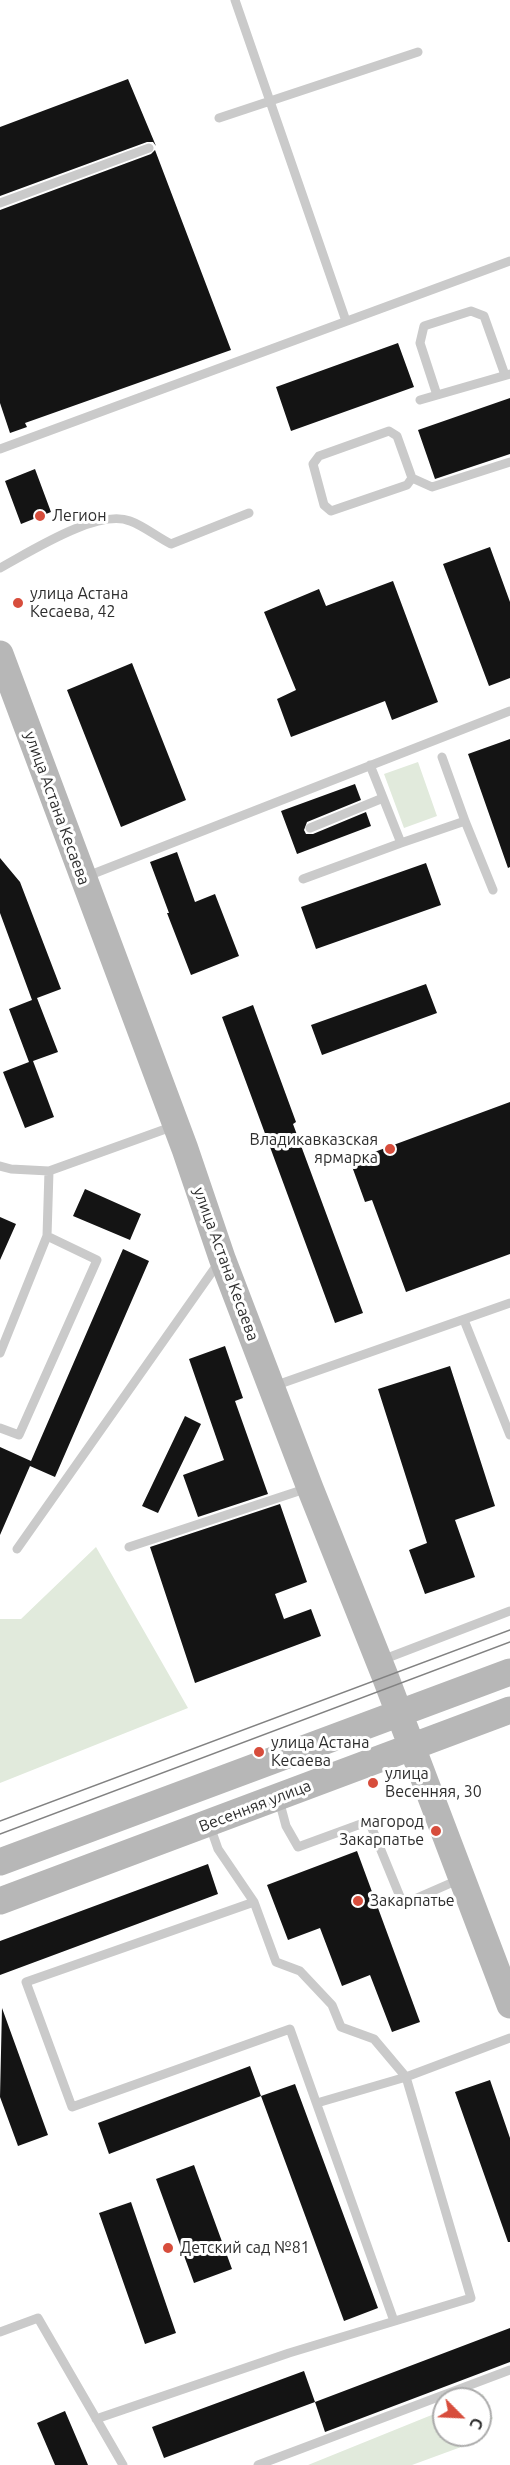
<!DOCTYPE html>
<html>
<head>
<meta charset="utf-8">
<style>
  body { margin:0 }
  #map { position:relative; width:510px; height:2465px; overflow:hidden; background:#fff; font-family:Ubuntu,sans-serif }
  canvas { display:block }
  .north { position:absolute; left:432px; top:2387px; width:60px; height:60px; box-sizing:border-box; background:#fff; border:2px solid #ababab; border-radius:50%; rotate:114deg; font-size:16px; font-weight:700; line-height:24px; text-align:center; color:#2d2d2d }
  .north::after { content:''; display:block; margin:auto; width:21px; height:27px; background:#d74d3c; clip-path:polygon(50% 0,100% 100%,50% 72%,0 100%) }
</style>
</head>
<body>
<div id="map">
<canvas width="510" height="2465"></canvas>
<div class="north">С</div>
</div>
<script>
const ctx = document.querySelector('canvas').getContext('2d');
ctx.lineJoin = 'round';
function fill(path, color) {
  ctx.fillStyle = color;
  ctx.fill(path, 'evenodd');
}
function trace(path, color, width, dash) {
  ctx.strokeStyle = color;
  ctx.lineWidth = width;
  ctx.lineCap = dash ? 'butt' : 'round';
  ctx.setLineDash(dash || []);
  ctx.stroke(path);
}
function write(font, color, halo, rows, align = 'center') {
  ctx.font = font + ' Ubuntu,sans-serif';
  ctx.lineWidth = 6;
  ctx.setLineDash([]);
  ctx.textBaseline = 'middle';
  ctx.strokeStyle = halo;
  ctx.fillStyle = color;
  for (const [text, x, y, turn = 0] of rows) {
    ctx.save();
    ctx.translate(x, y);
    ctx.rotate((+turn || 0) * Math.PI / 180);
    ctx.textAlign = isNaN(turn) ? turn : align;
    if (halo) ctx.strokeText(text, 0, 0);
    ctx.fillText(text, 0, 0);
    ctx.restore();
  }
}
const green = new Path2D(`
  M418,762L437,816L404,828L384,774Z
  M96,1547L188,1708L0,1783V1619H21Z
  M483,2394L493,2419L480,2424V2399H471Z
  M444,2410V2435H469L472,2443L412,2465H308Z`);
const building = new Path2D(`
  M128,79L156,146L153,142H147L0,196V127Z
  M155,150L231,350L25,423L27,427L10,433L0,403V210L151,154Z
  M398,343L414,387L291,431L276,387Z
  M510,398V454L435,479L418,430Z
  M35,469L51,512L21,524L5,481Z
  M490,547L510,602V678L489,686L443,564Z
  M393,581L438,702L392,720L385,701L291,737L277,699L296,690L264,612L319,589L326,606Z
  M132,663L186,800L121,827L67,690Z
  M510,739V867L508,868L468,754Z
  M355,784L361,800L307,822L304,830L306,834H313L366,812L371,826L297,854L281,811Z
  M177,852L195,902L215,894L239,956L191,975L167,913H169L150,862Z
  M0,858L20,882L61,989L37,998L58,1052L33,1061L54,1117L25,1128L3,1072L29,1062L9,1009L32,1000L0,913Z
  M426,863L441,905L316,949L301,907Z
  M426,984L437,1013L322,1055L311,1025Z
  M253,1005L296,1122L293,1124L363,1313L335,1323L222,1017Z
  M510,1102V1254L406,1292L372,1200L365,1202L350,1161Z
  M85,1189L141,1214L130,1240L73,1216Z
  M0,1217L16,1224L0,1260Z
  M123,1249L149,1261L55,1477L30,1466L0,1535V1447L31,1461Z
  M225,1346L243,1398L235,1401L268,1494L198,1517L183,1475L224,1460L189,1359Z
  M450,1366L495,1506L455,1520L475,1577L425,1594L409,1550L427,1543L378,1389Z
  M185,1416L201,1424L158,1513L142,1506Z
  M280,1504L307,1582L275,1594L284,1619L311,1609L321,1636L195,1683L150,1547Z
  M357,1851L420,2022L392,2032L370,1975L342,1986L320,1928L288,1940L267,1885Z
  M208,1864L218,1894L0,1975V1941Z
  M2,2008L48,2135L18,2146L0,2097Z
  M250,2066L261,2096L109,2154L98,2123Z
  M490,2080L510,2138V2242H508L455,2092Z
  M295,2084L378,2308L344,2321L261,2096Z
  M194,2165L232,2269L194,2283L156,2179Z
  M131,2202L176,2333L145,2344L99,2213Z
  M510,2328V2362L325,2432L315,2402Z
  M304,2371L315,2402L164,2458L152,2427Z
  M65,2411L88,2465H55L37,2423Z`);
const lane = new Path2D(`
  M235,0L346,321
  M219,118L418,52
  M0,203L149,148
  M437,395L420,343L424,326L471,311L484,316L505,375
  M420,400L510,374
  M0,449L510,261
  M412,478L407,485L331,511L324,505L313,464L319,456L389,431L397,436L412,478L432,487L510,462
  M0,568C30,552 98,508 130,521C144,526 157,537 171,544L249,513
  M370,765L401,843L465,821L442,757
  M465,821L493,890
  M310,828L383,798
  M85,877L510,711
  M303,879L401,843
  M0,1166L11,1169L49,1171L174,1126
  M464,1320L510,1435
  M0,1353L47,1236
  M274,1386L510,1303
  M0,1428L19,1435L97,1260L47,1236L49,1171
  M129,1547L308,1488
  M17,1549L219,1262
  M382,1660L510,1611
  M279,1800L286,1826L298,1847L369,1821L403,1904L458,1880
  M254,1902L26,1982L72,2107L290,2029L394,2321
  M317,2103L406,2077L510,2038
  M0,2332L38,2318L123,2465
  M96,2419L289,2353L471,2298L406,2077L374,2039L341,2027L332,2005L300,1971L276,1962L254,1902L218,1849L210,1826
  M258,2465L510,2370`);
const secondary = new Path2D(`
  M0,654L185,1149L222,1258L310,1488L385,1676L510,2005
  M0,1862L510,1672
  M0,1901L510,1710`);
const tram = new Path2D(`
  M0,1821L510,1630
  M0,1834L510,1642`);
const markers = [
  [40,516,6,"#d74d3c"],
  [18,603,6,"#d74d3c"],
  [390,1149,6,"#d74d3c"],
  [259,1752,6,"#d74d3c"],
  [373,1783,6,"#d74d3c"],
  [436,1831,6,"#d74d3c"],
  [358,1901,6,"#d74d3c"],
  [168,2248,6,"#d74d3c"]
];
const poiNames = [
  ["Легион",52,516],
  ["улица Астана",30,594],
  ["Кесаева, 42",30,612],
  ["Владикавказская",378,1140,"right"],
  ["ярмарка",378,1158,"right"],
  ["улица Астана",271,1743],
  ["Кесаева",271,1761],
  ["улица",385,1774],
  ["Весенняя, 30",385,1792],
  ["магород",424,1822,"right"],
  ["Закарпатье",424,1840,"right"],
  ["Закарпатье",370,1901],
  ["Детский сад №81",180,2248]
];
const streetNames = [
  ["улица Астана Кесаева",57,808,70],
  ["улица Астана Кесаева",226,1264,70],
  ["Весенняя улица",255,1806,-21]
];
fill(green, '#e1eadc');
fill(building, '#141414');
trace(lane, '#cacaca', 9);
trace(secondary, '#b7b7b7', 27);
trace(tram, '#828282', 1.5);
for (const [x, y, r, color] of markers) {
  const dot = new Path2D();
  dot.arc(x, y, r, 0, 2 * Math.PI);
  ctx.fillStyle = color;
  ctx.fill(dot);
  trace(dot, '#fff', 2);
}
write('16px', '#2d2d2d', '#fff', poiNames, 'left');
write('16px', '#2d2d2d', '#fff', streetNames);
</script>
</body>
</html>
